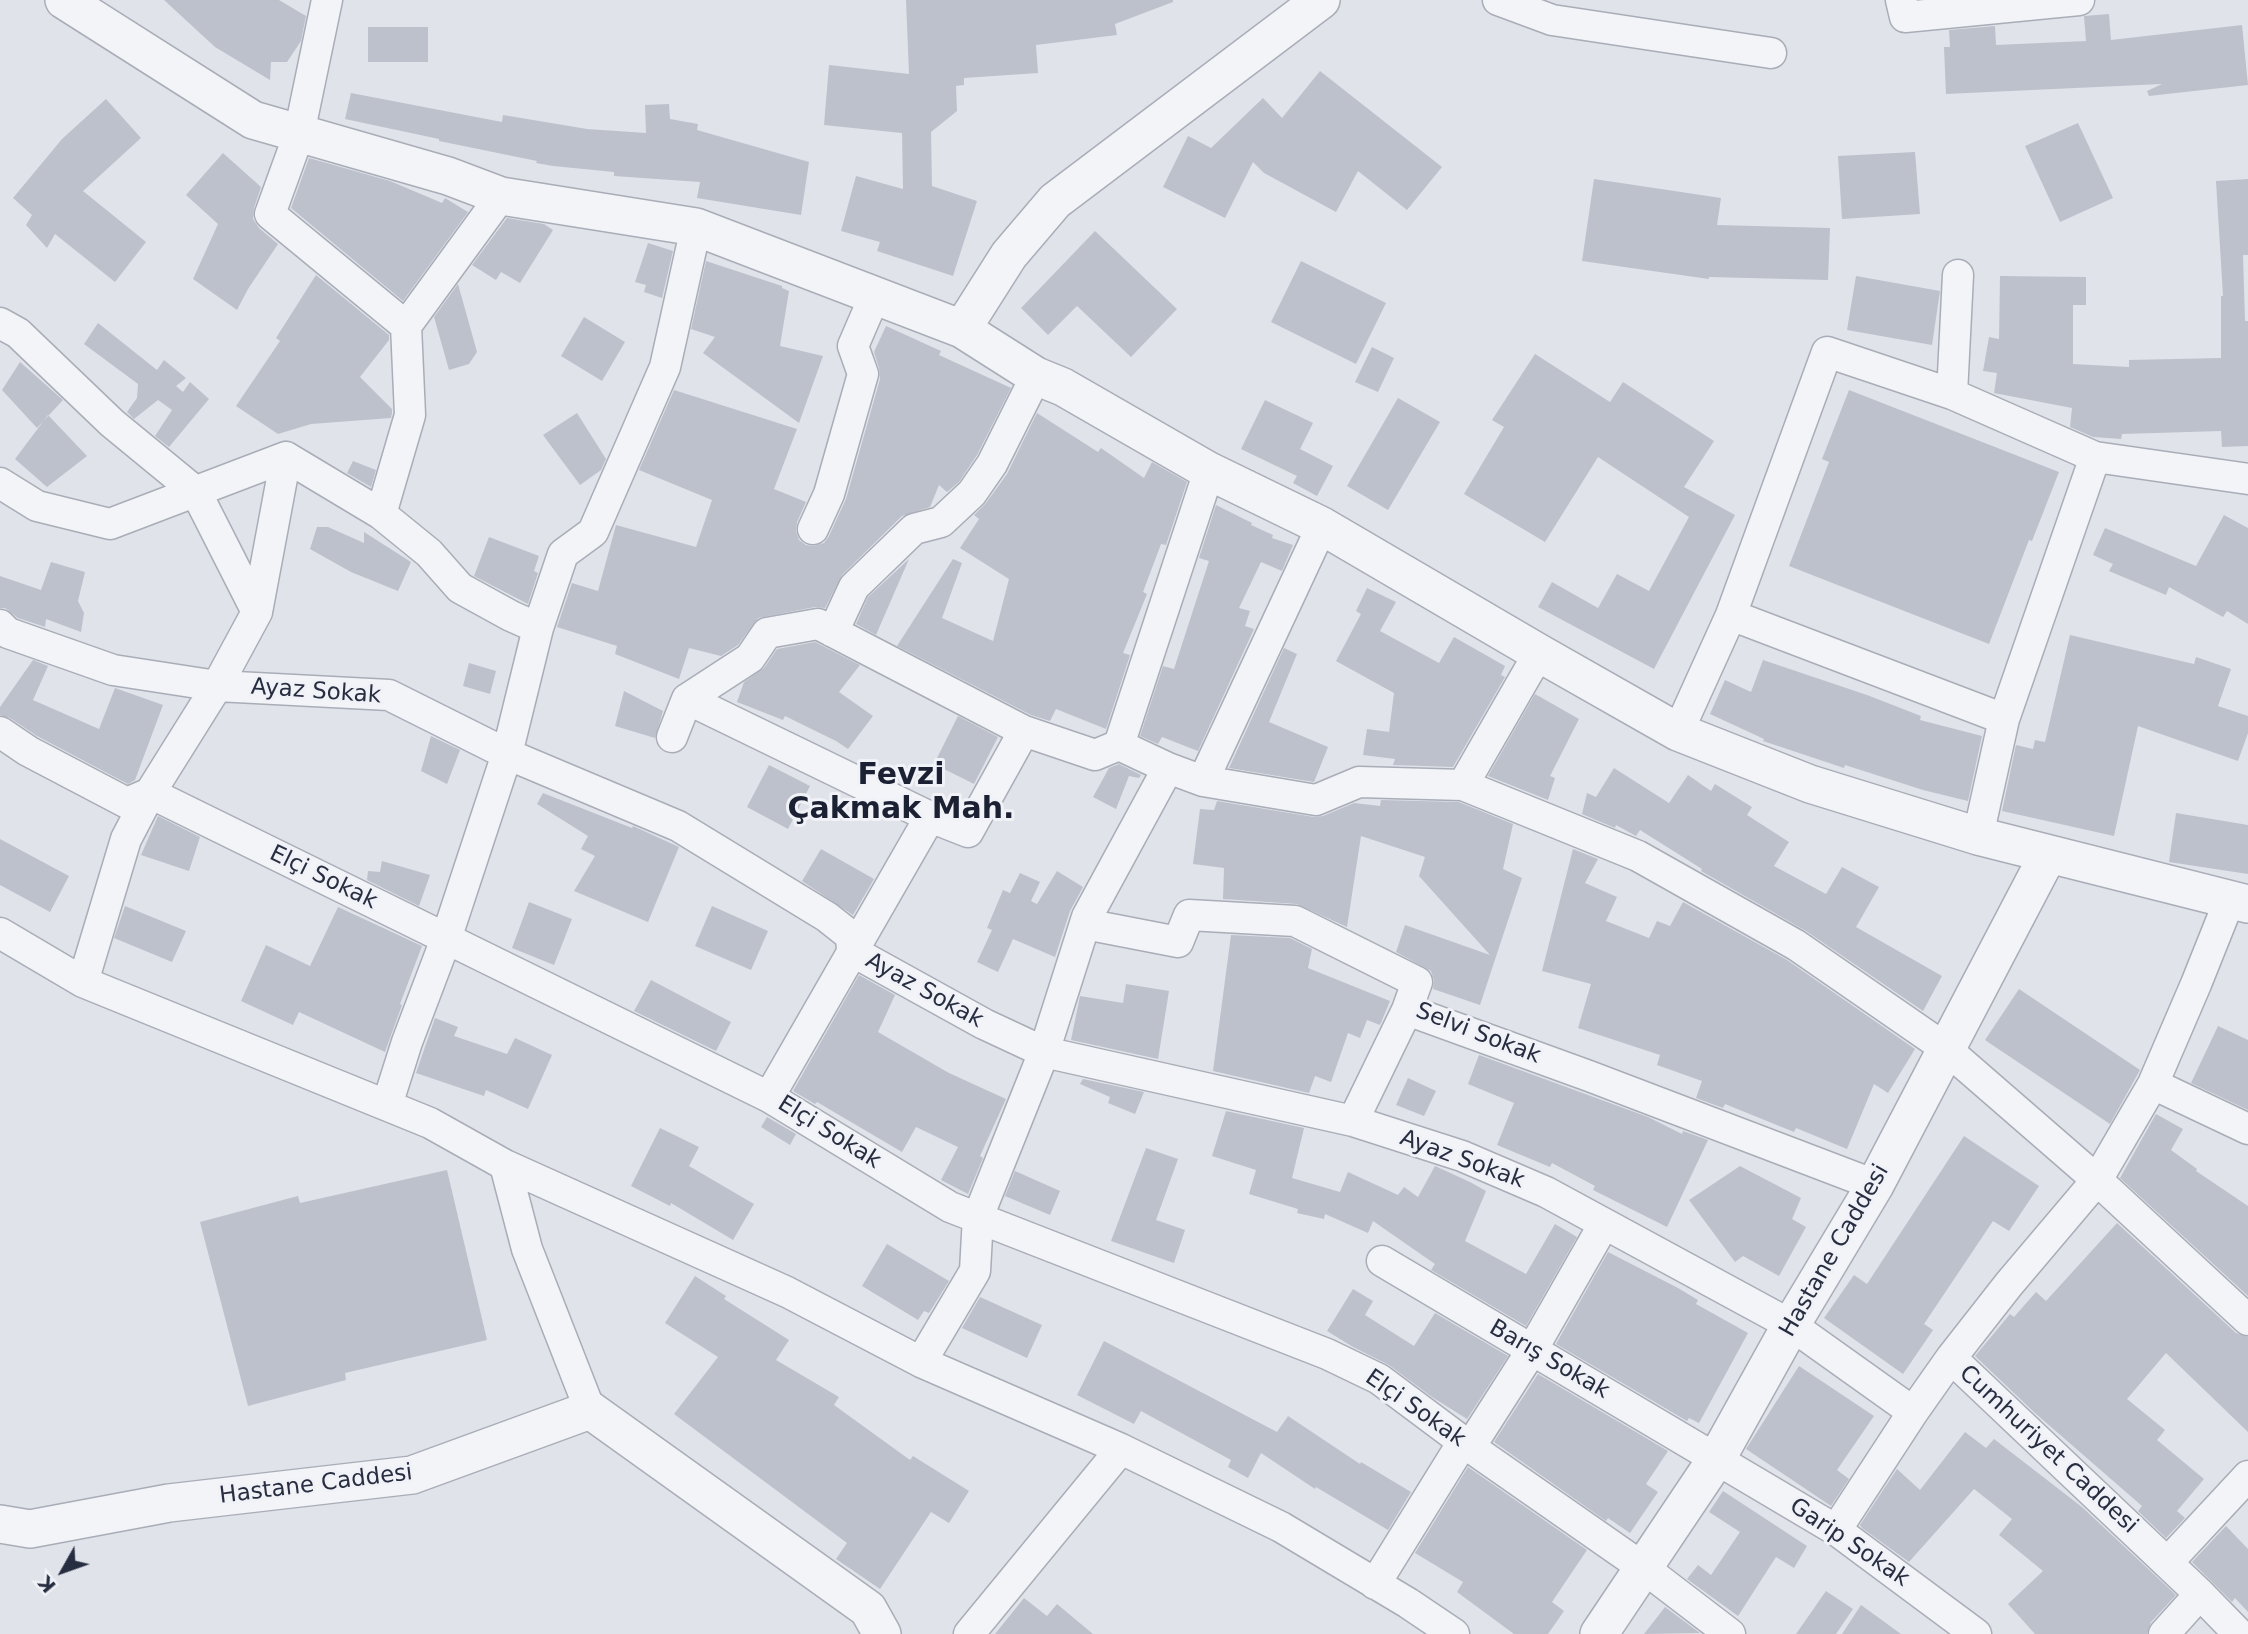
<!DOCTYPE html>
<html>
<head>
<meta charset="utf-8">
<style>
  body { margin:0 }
  #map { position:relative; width:2248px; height:1634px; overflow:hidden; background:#e0e3e9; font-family:"DejaVu Sans",sans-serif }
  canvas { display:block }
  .north { position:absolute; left:28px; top:1536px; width:70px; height:70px; -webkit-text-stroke:5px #f0f2f7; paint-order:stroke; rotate:230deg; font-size:19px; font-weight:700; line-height:28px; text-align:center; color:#282e41 }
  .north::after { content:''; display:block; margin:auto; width:24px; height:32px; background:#282e41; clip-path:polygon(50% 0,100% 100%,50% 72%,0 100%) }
</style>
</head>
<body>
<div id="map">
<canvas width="2248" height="1634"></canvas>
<div class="north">K</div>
</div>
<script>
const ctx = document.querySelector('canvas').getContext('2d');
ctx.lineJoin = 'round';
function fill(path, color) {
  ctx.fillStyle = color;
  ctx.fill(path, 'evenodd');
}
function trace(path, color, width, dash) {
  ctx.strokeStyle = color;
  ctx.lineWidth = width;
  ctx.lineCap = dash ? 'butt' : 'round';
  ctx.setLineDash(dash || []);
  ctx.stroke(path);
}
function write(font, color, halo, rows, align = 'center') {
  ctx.font = font + ' "DejaVu Sans",sans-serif';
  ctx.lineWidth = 6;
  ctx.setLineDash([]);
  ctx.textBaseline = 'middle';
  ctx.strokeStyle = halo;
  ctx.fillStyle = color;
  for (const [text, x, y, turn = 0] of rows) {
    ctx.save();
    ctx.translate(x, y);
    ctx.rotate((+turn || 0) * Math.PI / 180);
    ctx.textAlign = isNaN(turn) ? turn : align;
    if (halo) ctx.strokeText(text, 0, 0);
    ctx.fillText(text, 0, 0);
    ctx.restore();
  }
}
const building = new Path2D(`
  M164,0H279L306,16L301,41L287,62H271L270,80L215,47Z
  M906,0H1173V2L1115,24L1117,35L1036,45L1038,73L964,78V85L956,86L957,111L931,132L932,186L977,201L953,276L877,251L880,242L841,231L856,176L903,189L902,133L824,125L829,65L909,74Z
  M2109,14L2111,40L2242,25L2248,85L2149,96L2147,91L2162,84L1946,94L1944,47H1950L1949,30L1995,26L1996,45L2086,41L2084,16Z
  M368,27H428V62H368Z
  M1320,71L1442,167L1407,210L1358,171L1336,212L1264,173L1253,162L1225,218L1163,187L1188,136L1211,148L1263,98L1282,118Z
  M351,93L502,122L503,115L587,129L646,133L645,105L669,104L670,119L698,124L697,130L809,162L801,215L697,198L700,182L614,176V172L553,166L536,163L537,161L439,141V139L345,119Z
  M106,99L141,138L83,191L146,242L115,282L55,234L47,248L26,225L32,215L13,198L62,139Z
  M2078,123L2113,198L2060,222L2025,146Z
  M1915,152L1920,214L1842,219L1838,156Z
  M223,153L261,187L254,208L253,219L259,228L278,244L248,289L237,310L193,279L218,224L186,195Z
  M309,158L390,181L442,203L445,198L468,212L403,301L291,208Z
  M1594,179L1721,198L1717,225L1830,228L1828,280L1709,277V279L1582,261Z
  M2248,179V255H2243L2245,321H2248V446L2222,447L2221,431L2122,434L2121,439L2093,437L2070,427L2072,408L1994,393L1997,373L1983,371L1989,337L1999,339L2000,276L2086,277V305H2073V364L2129,367V360L2221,358V296H2223L2216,181Z
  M507,218L544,224L553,230L520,283L501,272L496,280L472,265Z
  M1095,231L1177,309L1131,357L1077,306L1048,335L1021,308Z
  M648,243L673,251L662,298L644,292L646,285L635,282Z
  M706,261L782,286V288L789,291L780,346L823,356L799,423L703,353L715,337L691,329Z
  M1301,261L1386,303L1356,364L1271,322Z
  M316,275L389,335V340L360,377L392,409V413L391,418L311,424L278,434L236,406L280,341L276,338Z
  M1856,276L1940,291L1932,345L1847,330Z
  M458,284L477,352L469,364L449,370L434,317Z
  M584,317L625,342L602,381L561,356Z
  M98,323L157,370L164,360L186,378L176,386L183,392L190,382L209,399L169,447L155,436L172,410L158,400L134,419L127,412L137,398L138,384L84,344Z
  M886,326L941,351L939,355L1011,388L977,455L959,482L947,492L939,485L930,507L902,516L842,575L825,608L815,607L758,618L738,645L721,656L689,648L679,679L615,654L617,646L557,627L572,583L598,591L616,525L696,547L712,500L639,470L674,390L797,429L774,489L806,502L797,522L796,531L799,540L806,545L814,546L824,543L829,536L846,499L880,379L879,368L874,352Z
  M1372,347L1394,358L1378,392L1355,382Z
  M1535,354L1610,402L1623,382L1714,441L1684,487L1735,515L1654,669L1538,607L1552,582L1598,608L1617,574L1649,591L1689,517L1598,457L1545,542L1464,494L1504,427L1492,420Z
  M20,362L63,400L37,428L2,390Z
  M1849,390L2059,472L2032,541L2029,540L1989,644L1789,566L1829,462L1822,459Z
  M1398,398L1440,422L1388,510L1347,486Z
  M1265,400L1313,423L1300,449L1333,466L1317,496L1293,483L1297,476L1241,449Z
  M577,413L606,459L601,470L580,485L543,435Z
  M1037,413L1098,452L1101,448L1144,478L1152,462L1187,482L1166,545L1161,544L1143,592L1147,594L1123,653L1130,655L1106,729L1056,709L1050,721L1031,715L897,646L953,559L962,563L942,618L993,641L1009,579L960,548L979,519L974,515L986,503L1007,474Z
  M48,415L87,456L47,487L15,459Z
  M353,461L376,470L371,487L347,473Z
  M1216,505L1252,523L1251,525L1273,535L1272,538L1293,545L1282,571L1261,562L1239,608L1250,611L1245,626L1254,629L1198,751L1162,737L1158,744L1140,736L1163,666L1174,669L1209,561L1199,558Z
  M2224,515L2248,528V624L2227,611L2223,617L2169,587L2166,595L2109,571L2113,564L2093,555L2105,528L2196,566Z
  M317,527H328L364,543V532L411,562L398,591L351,572L310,549Z
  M489,537L539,556L534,571L538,573L528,604L474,576Z
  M909,559L876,635L856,624L868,597Z
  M51,562L85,572L78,601L84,613L81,632L46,619L45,627L18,618L5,608H0V576L41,590Z
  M1367,588L1396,602L1380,631L1439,663L1454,637L1505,666L1501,675L1505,677L1453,767L1393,765L1395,759L1363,755L1367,729L1389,732L1394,693L1336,661L1361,614L1356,611Z
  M2070,635L2194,664L2196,657L2231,669L2218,706L2248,716V733L2238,761L2138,726L2114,836L2002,811L2016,745L2033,749L2035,740L2045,742Z
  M815,642L860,665L839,692L873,716L848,749L836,741L785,716L783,720L737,702L744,682L764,668L777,649Z
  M1284,648L1297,654L1269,722L1328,747L1314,782L1229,768Z
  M33,660L48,666L33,700L99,729L115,688L163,705L135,780L128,784L37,736L10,718L0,715V707Z
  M1763,660L1867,695L1921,716L1920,720L1982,736L1968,801L1923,790L1845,765L1844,768L1763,741L1764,739L1710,714L1725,680L1751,692Z
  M469,663L496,671L490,694L463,686Z
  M624,691L663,711L655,738L615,726Z
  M1535,694L1579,719L1550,776L1555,778L1548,800L1488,776Z
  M958,716L998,737L974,784L934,764Z
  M431,736L460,750L447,784L421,771Z
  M1119,764L1141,775L1139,778L1129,776L1116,809L1093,797L1109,768Z
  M769,765L810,786L788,829L747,807Z
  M1614,768L1669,803L1688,775L1711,791L1715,784L1752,807L1747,815L1789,842L1774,866L1826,894L1842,867L1879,887L1856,927L1942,976L1923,1011L1806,931L1701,871L1702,869L1640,830L1636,836L1616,825L1615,828L1582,814L1587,793L1596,797Z
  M543,793L632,828L633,826L679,847L648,922L574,891L595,856L581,849L588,836L537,804Z
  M1381,800L1459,802L1513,824L1503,869L1522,878L1480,1005L1433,989L1434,980L1431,971L1396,952L1405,925L1490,955L1419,876L1425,857L1361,836L1347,927L1297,904L1223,899L1224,868L1193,864L1200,809L1214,810L1217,801L1314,817L1323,816L1354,803L1380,806Z
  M2176,813L2248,825V874L2169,862Z
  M158,816L200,837L189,871L141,855Z
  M0,839L69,876L50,912L0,885Z
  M821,849L874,879L853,915L802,881Z
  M1573,849L1598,859L1585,883L1617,897L1606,921L1649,938L1657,921L1670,926L1683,902L1787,960L1915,1049L1888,1093L1874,1084L1847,1149L1796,1128L1794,1132L1725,1104L1723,1108L1696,1098L1702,1081L1657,1065L1660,1055L1578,1028L1591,984L1542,971Z
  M382,861L430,875L419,906L367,880L368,871L380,872Z
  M1057,871L1083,887L1070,911L1055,957L1013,939L998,972L977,962L992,930L987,928L1003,890L1010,893L1020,873L1040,882L1031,901L1037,904Z
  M529,902L572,919L554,965L512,948Z
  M125,906L186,931L172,962L114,938Z
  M712,906L768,931L751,970L695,946Z
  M338,907L422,946L400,1004L402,1005L385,1052L299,1012L293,1025L241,1001L266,945L310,966Z
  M1231,935L1290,938L1312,949L1308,968L1390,1001L1380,1025L1367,1020L1360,1038L1348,1033L1331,1082L1315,1076L1309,1093L1213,1071Z
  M859,975L895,995L878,1032L949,1073L1006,1099L980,1156L983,1158L968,1194L941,1180L958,1147L916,1127L902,1152L817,1102L815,1104L793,1091Z
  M651,980L731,1022L716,1051L634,1011Z
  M1126,984L1169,991L1158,1059L1071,1040L1080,996L1123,1003Z
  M2019,989L2140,1070L2110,1124L1985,1040Z
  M435,1018L458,1027L454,1036L507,1054L515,1038L552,1055L528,1109L486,1090L484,1096L416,1073Z
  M2218,1026L2248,1040V1110L2191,1083Z
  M1479,1055L1648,1117L1682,1134L1683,1131L1708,1140L1667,1227L1593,1190L1595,1186L1552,1163L1550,1167L1497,1145L1514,1103L1468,1084Z
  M1408,1078L1436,1091L1424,1116L1396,1105Z
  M1083,1079L1144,1092L1135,1114L1108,1103L1110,1097L1080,1084Z
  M1226,1111L1304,1128L1292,1178L1340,1192L1348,1172L1398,1195L1404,1187L1418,1197L1435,1166L1470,1182L1486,1191L1465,1241L1526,1274L1555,1224L1577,1237L1526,1326L1431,1270L1435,1264L1373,1221L1368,1233L1325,1214L1324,1219L1297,1213L1298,1209L1249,1194L1256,1170L1212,1156Z
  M2156,1114L2183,1129L2171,1150L2197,1169L2196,1171L2248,1206V1296L2120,1178Z
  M767,1117L796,1134L790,1145L761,1127Z
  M660,1128L699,1147L689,1166L754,1204L733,1240L671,1203L670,1206L631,1186Z
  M1964,1136L2039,1186L2009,1231L1993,1221L1924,1324L1933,1330L1903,1374L1824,1318L1854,1275L1867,1284Z
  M1146,1148L1178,1159L1156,1220L1185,1230L1174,1263L1111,1241Z
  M1740,1166L1801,1198L1792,1219L1806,1227L1779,1276L1743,1256L1735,1262L1689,1200Z
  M447,1170L487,1340L345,1373L346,1380L248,1406L200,1222L298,1196L300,1203Z
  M1015,1171L1060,1191L1050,1215L1005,1196Z
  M2117,1223L2236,1333L2248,1337V1432L2166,1353L2127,1399L2165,1430L2157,1440L2204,1479L2177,1511L2185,1518L2166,1538L2138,1511L2142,1506L2035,1413L1975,1356L2010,1314L2014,1317L2036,1292L2046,1301Z
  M887,1244L949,1281L929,1313L924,1311L918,1320L862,1286Z
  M1608,1252L1678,1288L1698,1300L1696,1304L1748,1333L1699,1423L1689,1418L1687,1421L1556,1344Z
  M695,1276L726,1296L724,1299L789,1340L776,1360L839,1397L834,1405L910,1460L913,1456L969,1491L949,1523L931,1512L880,1589L836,1559L847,1543L674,1414L718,1357L665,1323Z
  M1353,1289L1373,1301L1365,1315L1414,1346L1435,1313L1508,1356L1467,1419L1432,1397L1389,1365L1353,1347L1327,1331Z
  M980,1297L1042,1325L1027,1358L962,1328Z
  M1104,1341L1277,1432L1288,1416L1360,1464L1361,1462L1411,1492L1388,1530L1316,1487L1315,1489L1261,1453L1248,1478L1228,1467L1231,1460L1141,1411L1134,1424L1077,1395Z
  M1799,1366L1874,1416L1837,1470L1849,1479L1831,1506L1746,1449Z
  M1538,1374L1668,1451L1646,1484L1658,1492L1630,1533L1608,1518L1606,1521L1494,1442Z
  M1965,1432L1986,1448L1994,1439L2082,1507L2176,1595L2151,1622L2147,1634H2035L2008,1604L2043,1571L1999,1535L2012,1519L1974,1489L1909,1562L1862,1528L1860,1525L1897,1469L1920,1490Z
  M1468,1467L1587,1550L1552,1602L1564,1611L1548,1634H1514L1457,1592L1463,1582L1415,1553Z
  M1723,1491L1807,1546L1794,1568L1776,1557L1738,1616L1687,1579L1698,1565L1711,1575L1740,1532L1709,1512Z
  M2226,1526L2248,1549V1612L2235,1598L2232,1602L2192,1562Z
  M1826,1591L1853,1609L1836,1634H1796Z
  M1024,1598L1047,1616L1057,1604L1093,1634H995Z
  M1861,1605L1901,1634H1842Z
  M1665,1607L1700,1633L1644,1634Z`);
const minor = new Path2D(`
  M327,0L299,134L270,214L406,326
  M1498,0L1552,20L1771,53
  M1901,0L1905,17L2079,0
  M0,323L18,333L112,423L196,492L257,612L217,686L150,793L126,839L83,982
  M1952,394L1958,275
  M0,483L37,506L110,524L286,457L381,514L429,553L460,588L511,616L538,628
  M381,514L410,415L406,326L501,196
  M813,529L829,494L863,374L853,346L875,295
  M257,612L286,457
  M1731,615L2004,719L2095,457
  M0,625L8,633L113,670L217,686L389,695L507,754L678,826L827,917L851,936L852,951L984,1024L1044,1052L1353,1121L1462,1156L1546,1192L1791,1325L1913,1412L1951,1358L2200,1594L2239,1634
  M833,632L854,587L914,529L941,522L972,493L992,464L1036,376
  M687,699L930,817L968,832L1024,731
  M0,732L28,751L127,803L150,793L769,1097L950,1207L1327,1354L1379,1379L1470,1447L1645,1569L1730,1634
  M1678,732L1731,615L1827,352L1952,394L2095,457L2248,479
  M672,737L687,699L750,658L767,633L818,624L1024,731L1095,755L1119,745L1168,768L1203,781L1316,800L1359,782L1463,785L1638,856L1796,945L1945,1048L2097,1180L2248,1320
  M1119,745L1209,471
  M1203,781L1322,526
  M1463,785L1539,653
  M1978,836L2004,719
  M1085,924L1178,942L1189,915L1295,921L1417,982L1407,1010L1589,1076L1875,1185
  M0,933L83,982L430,1123L505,1165L787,1292L921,1362L1121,1449L1281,1527L1408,1603L1454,1634
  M2153,1084L2248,1129
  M769,1097L930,817
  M387,1105L407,1042L446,939L507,754L538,628L563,554L593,532L665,367L696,227
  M1353,1121L1407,1010
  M505,1165L527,1249L590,1410
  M1382,1261L1836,1530L1976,1634
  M1951,1358L2009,1284L2097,1180L2153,1084L2196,984L2230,899
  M921,1362L975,1271L978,1217L1044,1052L1087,917L1168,768
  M1470,1447L1532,1350L1604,1224
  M1836,1530L1913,1412
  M2167,1563L2248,1476
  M1375,1584L1463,1442
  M969,1634L1121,1449
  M2164,1634L2200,1594`);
const tertiary = new Path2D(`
  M64,0L253,120L448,176L501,196L696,227L962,329L1036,376L1063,387L1209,471L1322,526L1539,653L1678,732L1810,784L1978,836L2248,904
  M962,329L1009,255L1055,201L1321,0
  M0,1524L30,1529L169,1503L412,1475L590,1410L868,1609L882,1634
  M1599,1634L1717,1458L1791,1325L1875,1185L2048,855`);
const streetNames = [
  ["Ayaz Sokak",316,692,4],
  ["Elçi Sokak",323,878,26],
  ["Ayaz Sokak",924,991,29],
  ["Selvi Sokak",1478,1034,21],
  ["Elçi Sokak",829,1133,32],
  ["Ayaz Sokak",1462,1160,20],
  ["Hastane Caddesi",1835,1251,-60],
  ["Barış Sokak",1549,1360,30],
  ["Elçi Sokak",1415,1409,35],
  ["Cumhuriyet Caddesi",2048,1450,43],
  ["Hastane Caddesi",316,1485,-7],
  ["Garip Sokak",1849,1543,34]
];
const districtNames = [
  ["Fevzi",901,776],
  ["Çakmak Mah.",901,810]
];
fill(building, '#bdc1cc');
trace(minor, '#a9adb7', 33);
trace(tertiary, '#a9adb7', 40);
trace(minor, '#f3f4f8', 30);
trace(tertiary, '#f3f4f8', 37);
write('23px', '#282e41', '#f0f2f7', streetNames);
write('bold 30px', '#1b2032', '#f0f2f7', districtNames);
</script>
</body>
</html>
